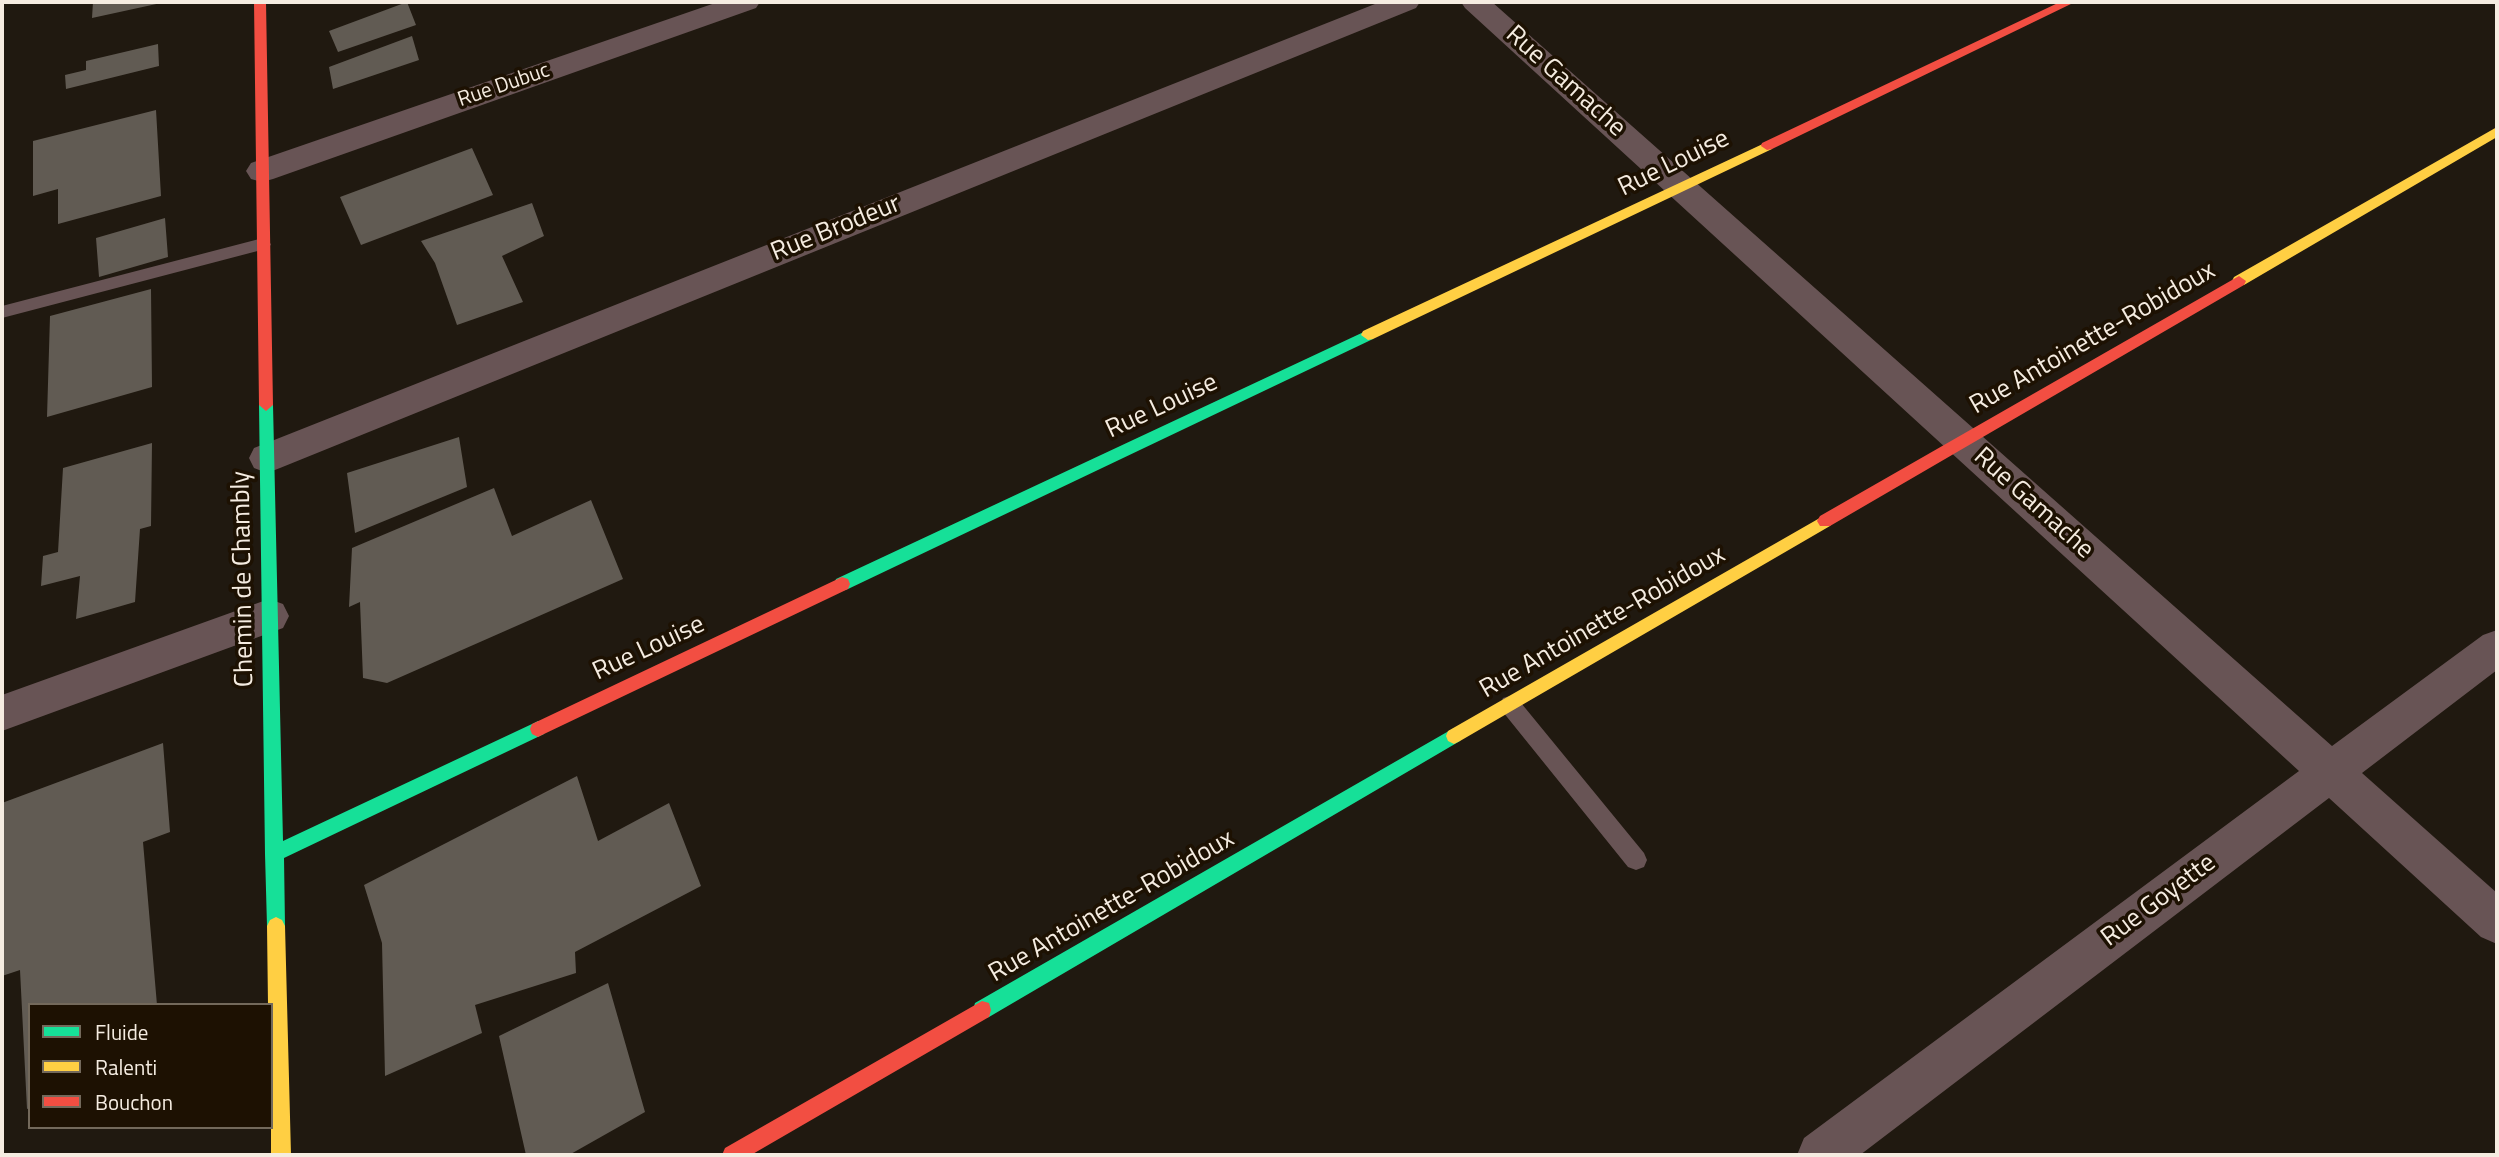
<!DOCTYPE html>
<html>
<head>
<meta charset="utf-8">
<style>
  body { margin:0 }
  #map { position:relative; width:2499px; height:1157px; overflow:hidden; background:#201910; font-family:"Titillium Web",sans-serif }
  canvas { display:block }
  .frame { position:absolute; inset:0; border:4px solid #f5ece1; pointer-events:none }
  .legend { position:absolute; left:28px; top:1003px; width:245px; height:126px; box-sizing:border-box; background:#1d1102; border:2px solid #73695b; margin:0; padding:9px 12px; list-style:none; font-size:21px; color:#f5ece1 }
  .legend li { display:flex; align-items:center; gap:14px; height:35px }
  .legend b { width:35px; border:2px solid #73695b }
</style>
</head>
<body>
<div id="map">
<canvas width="2499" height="1157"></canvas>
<div class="frame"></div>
<ul class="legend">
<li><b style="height:9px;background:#16e098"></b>Fluide</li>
<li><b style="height:9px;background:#ffcf43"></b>Ralenti</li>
<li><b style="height:9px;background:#f24e42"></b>Bouchon</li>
</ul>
</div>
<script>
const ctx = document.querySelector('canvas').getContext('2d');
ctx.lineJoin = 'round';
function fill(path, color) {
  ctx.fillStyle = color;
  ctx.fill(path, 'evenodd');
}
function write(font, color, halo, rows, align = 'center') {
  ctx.font = font + ' "Titillium Web",sans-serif';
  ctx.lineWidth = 7;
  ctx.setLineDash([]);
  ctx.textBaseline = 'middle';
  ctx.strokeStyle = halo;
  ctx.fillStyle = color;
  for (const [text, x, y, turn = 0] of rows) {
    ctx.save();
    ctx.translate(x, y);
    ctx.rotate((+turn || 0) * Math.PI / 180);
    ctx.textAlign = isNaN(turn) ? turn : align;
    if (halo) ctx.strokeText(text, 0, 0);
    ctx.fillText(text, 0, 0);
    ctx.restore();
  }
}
const building = new Path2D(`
  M93,2H161V3L92,18Z
  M407,2L416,25L338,52L329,31Z
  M412,36L419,60L333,89L329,67Z
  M158,44L159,66L66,89L65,75L86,70V61Z
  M156,110L161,196L58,224V189L33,196V141Z
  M472,148L493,195L361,245L340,197Z
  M532,203L544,236L502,256L523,302L457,325L435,263L421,241Z
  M165,218L168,257L99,277L96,238Z
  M151,289L152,387L47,417L50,316Z
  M459,437L467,487L355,533L347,473Z
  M152,443L151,526L140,529L135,602L76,619L80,576L41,586L43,556L58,552L63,468Z
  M494,488L512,536L591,500L623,579L387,683L363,678L360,602L349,607L352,548Z
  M163,743L170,832L143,842L157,1005H30V1108L27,1109L20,970L2,976V803Z
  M577,776L598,841L669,803L701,886L575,952L576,973L475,1005L482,1033L385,1076L382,943L364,885Z
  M608,983L645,1112L569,1155H526L499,1036Z`);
const lane = new Path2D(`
  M263,238L271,244L269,248L2,318V306Z
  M1510,696L1517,698L1644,853L1647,860L1644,867L1636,870L1628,867L1503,712L1500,705L1503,698Z`);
const street = new Path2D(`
  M718,2H760L756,8L273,179L262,182L251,179L246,171L251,163Z
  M1380,2H1420L1416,8L280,468L267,473L254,468L249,458L254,448Z
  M1461,2H1492L2332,746L2483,635L2497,630V670L2362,773L2497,893V944L2481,937L2329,798L1860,1155H1797L1804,1138L2299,771L1465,8Z
  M269,599L283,604L289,616L283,628L2,731V695Z`);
const fast = new Path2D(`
  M1368,330L1375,335L1373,339L848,589L842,591L836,589L834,584L836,579Z
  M266,399L273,405L283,841L532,724L538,721L544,724L546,729L544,734L284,858L285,926L282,932L276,935L270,932L267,926L265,854L259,405Z
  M1454,728L1460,731L1462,736L1460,741L989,1017L982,1019L975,1017L973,1010L975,1003Z`);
const slow = new Path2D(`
  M2497,127V137L2244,285H2234L2232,281L2234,277Z
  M1767,142L1773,146L1772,149L1373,339L1368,340L1361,335L1363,331Z
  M1825,515L1830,516L1833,521L1830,526L1460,741L1454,744L1448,741L1446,736L1448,731Z
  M276,917L282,920L285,926L291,1155H271V1005H268L267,926L270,920Z`);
const jam = new Path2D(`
  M254,2H266L273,405L266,411L259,405Z
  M2060,2H2075L1772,149L1767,150L1761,146L1762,143Z
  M2239,276L2246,281L2244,285L1830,526H1820L1817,521L1820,516Z
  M842,577L848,579L850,584L848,589L544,734L538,737L532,734L530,729L532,724Z
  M982,1001L989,1003L991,1010L989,1017L751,1155H722L725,1148Z`);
const farStreetnames = [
  ["Rue Dubuc",504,86,-19]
];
const streetNames = [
  ["Rue Gamache",1565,82,42],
  ["Rue Louise",1674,164,-26],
  ["Rue Brodeur",836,229,-22],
  ["Rue Antoinette-Robidoux",2093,339,-30],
  ["Rue Louise",1162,407,-25],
  ["Rue Gamache",2033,504,42],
  ["Chemin de Chambly",244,579,-91],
  ["Rue Antoinette-Robidoux",1603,623,-30],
  ["Rue Louise",649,649,-25],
  ["Rue Goyette",2159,901,-37],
  ["Rue Antoinette-Robidoux",1112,907,-30]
];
fill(building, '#615b53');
fill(lane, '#685455');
fill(street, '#685455');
fill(fast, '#16e098');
fill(slow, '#ffcf43');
fill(jam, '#f24e42');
write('21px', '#f5ece1', '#1d1102', farStreetnames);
write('26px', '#f5ece1', '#1d1102', streetNames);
</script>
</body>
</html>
